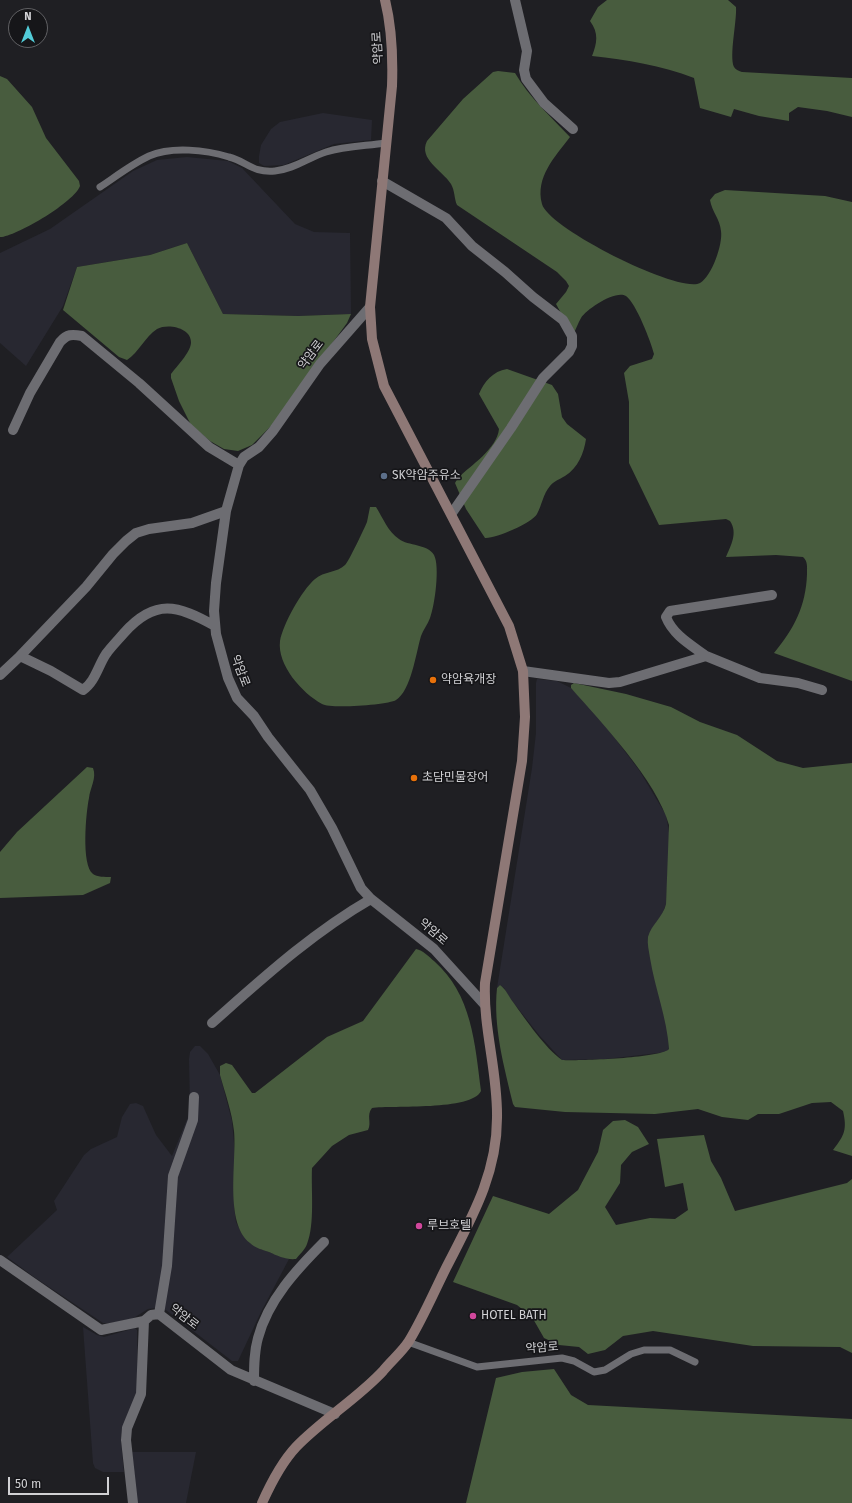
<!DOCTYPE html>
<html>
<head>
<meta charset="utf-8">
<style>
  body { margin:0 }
  #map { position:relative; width:852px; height:1503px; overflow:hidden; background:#1f1f23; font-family:"Fira Sans",sans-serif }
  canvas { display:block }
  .north { position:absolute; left:8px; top:8px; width:40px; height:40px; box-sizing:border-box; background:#161619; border:1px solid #616164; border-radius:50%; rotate:0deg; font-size:11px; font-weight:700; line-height:16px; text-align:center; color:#d1d1d4 }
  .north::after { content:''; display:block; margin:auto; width:14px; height:18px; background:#52cbd7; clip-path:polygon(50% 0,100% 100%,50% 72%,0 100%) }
  .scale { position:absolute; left:8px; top:1477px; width:101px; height:18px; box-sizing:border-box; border:2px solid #d1d1d4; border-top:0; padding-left:5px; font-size:12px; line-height:14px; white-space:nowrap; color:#d1d1d4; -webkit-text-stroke:3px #161619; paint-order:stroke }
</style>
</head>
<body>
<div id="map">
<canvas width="852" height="1503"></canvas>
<div class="north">N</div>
<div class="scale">50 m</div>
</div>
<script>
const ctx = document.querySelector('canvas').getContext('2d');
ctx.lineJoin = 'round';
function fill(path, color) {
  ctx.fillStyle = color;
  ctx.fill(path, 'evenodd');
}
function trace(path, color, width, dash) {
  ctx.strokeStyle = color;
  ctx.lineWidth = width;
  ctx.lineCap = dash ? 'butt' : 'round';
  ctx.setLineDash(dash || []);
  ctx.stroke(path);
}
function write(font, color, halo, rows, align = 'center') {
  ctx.font = font + ' "Fira Sans","Noto Sans KR",sans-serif';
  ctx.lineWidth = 3.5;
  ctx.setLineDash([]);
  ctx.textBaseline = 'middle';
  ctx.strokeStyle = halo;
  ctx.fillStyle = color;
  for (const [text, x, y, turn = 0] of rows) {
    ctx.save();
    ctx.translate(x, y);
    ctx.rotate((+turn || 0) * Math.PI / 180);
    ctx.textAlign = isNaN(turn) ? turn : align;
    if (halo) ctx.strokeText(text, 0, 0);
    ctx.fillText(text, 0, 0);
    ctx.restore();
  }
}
const built = new Path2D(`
  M323,113L372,120L371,140L334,144L284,165L264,166L259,163V156L261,145L271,129L280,122Z
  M187,157L228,161L242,168L295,224L314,232L350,233L351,314L298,316L223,314L187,243L150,255L77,267L63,306L26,366L0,343V253L50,229L133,171L157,160Z
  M537,679L557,681L571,688L595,712L639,770L666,815L670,838L666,904L662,915L651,930L668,1032L669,1050L667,1052L606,1059L562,1060L539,1035L509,997L504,988L500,985L497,988L532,768L536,733V683Z
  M195,1046H200L208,1054L220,1075L232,1121L235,1154L234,1206L236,1222L242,1234L258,1248L289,1259L261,1312L238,1361H232L166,1310L156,1308L148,1309L132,1319L111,1323H103L34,1277L7,1257L57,1210L54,1201L84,1155L91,1149L117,1137L122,1117L130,1104L136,1103L143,1106L156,1135L172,1156L188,1117L190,1106L189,1059L190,1052Z
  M83,1327L97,1335L104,1337L135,1328L137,1330L138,1384L137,1394L122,1429L121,1441L124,1472H103L95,1468L93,1463Z
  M132,1452H196L186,1503H137Z`);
const forest = new Path2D(`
  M607,0H728L736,7C737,21 729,56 734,67C736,70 739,71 742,72L852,78V117L827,111L798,107L789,113V121L759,116L734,109L731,117L700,108L694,78C661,65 627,60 592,56C597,43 599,33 590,21L598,7Z
  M498,71L515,73C529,97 550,116 570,137C555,157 535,177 542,204C548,228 679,294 700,283C712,276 723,244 721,231C720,219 712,212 710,200L715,194L725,190L825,196L852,202V681L774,653C794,629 806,606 807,574C807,568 808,561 803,557L776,555L726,557C731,545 738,533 730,521L726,519L659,525L629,463V402L624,373L630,366L652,359L654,354C651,342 636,303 626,296C615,290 587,309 581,318C578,323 576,329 573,335L556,304L566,292L569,286L566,281L557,272L457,205C454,198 455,191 451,184C442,170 418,159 427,141L463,99L493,72Z
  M0,76L7,79L32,107L46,138L79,181L80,186C74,202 20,234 2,237H0Z
  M187,243L223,314L298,316L351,314L347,323L272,425L252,445L238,451L224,449L210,441L191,425L179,401L171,378V374C177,366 190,353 191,343C192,328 168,323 157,329C145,337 139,352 127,360L119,357L63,310L77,267L150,255Z
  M507,369L552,385L558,394L562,417L567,424L586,439C584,453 578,468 565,476C560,479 554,481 550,486C543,494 542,505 537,514C532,523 495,539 485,538L466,509L455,483L458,478C471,465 497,449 499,429L479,394C484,382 493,371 507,369Z
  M370,507H376C383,518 388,532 399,539C408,546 428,544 434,555C440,566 435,605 430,618C428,624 423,630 421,636C416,653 411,691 396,700C388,705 330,709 322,704C302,693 277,665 280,641C283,624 302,590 315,579C324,571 337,573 345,565C348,563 365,527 367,522C368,517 369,512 370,507Z
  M574,683L626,694L671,707L700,722L737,735L777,761L803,768L852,763V1156L833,1150C845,1135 847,1129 843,1111L831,1102L812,1103L779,1114H758L748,1120L722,1117L698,1109L655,1114L565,1112L515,1107L513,1104C504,1066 493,1027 497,988L500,985C506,989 509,997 513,1002C526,1020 545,1048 562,1060C578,1061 662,1058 669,1049C667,1018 655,989 650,958C649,951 647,944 648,937C651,925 663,917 666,904L669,825C657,781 601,722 571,688V685Z
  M87,767L93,768C97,778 90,788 89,798C86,812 81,865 93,874C97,877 105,877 111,877L110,883L83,895L0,898V852L17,832Z
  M416,949C423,950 429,957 434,961C472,994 475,1044 481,1091C472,1111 392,1105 372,1108C366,1115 372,1123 368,1130L349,1135L332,1146L312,1168C311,1190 315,1224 307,1244C305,1250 299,1255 296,1259C286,1260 278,1256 269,1252C263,1250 255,1248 250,1243C224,1223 237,1161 234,1131C232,1112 225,1093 220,1075V1066L226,1063L232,1065L252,1093H255L327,1037L363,1021Z
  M625,1120L638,1127L649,1144L632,1152L621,1165L620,1183L605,1207L616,1225L650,1218L675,1219L688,1210L683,1183L665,1187L657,1139L704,1135L711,1161L721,1178L735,1211L847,1183L852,1179V1353L840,1347L753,1346L653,1331L623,1336L605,1350L588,1354L579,1347L559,1345L544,1338L532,1317L517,1305L453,1282L493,1196L549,1214L578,1190L598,1152L603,1130L613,1121Z
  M554,1369L571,1395L588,1405L852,1419V1503H466L496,1378L522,1372Z`);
const lane = new Path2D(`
  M100,187C115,177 132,164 149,156C172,146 206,150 229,157C248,162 252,173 275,171C294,169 308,158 326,152C345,146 366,146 386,143
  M408,1342L477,1367L562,1358L574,1361L594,1372L605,1370L631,1354L644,1350H670L695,1362`);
const street = new Path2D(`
  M515,0L527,51L524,70L526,79L544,103L573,129
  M382,181L446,218L472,246L505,272L533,297L563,320L572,336V346L569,352L543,378L511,428L452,513
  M370,307L320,364L273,431L259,447L244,457L239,465L226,511L216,583L214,611L216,634L228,678L237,698L254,716L268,737L310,790L332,828L361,888L371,899L434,949L484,1004
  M13,430L30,393L60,342C67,334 72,334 82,336L139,383L209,447L239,465
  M20,656L86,587L113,554L126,541L136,533L149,529L192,523L226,511
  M706,656L760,678L798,683L822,690
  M523,671L609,683L620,682L706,656C691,645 673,635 666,617L670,611L772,595
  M0,675L20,656L51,671L83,690C95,682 98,666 106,654C111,647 118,640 124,633C155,598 178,605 215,626
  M212,1023C263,978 312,933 371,899
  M0,1260L101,1330L144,1321L151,1315L159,1314L231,1370L335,1414
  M159,1314L167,1266L173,1176L193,1120L194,1097
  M254,1381C254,1366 254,1352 258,1338C268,1300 297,1269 324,1242
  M133,1503L126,1440L127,1428L141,1394L144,1321`);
const secondary = new Path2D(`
  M262,1503C271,1483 281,1463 296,1447C323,1419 357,1399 383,1371C391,1361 402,1352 409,1341C423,1318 434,1292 446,1268C471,1219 497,1175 497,1118C498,1072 483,1029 485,983L522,761L525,717L523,671L509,626L384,386L372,339L370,307L392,86C393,57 392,28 385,0`);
const markers = [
  [384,476,4,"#5c6f8a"],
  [433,680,4,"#e8710a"],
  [414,778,4,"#e8710a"],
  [419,1226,4,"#d1479c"],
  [473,1316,4,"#d1479c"]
];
const streetNames = [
  ["약암로",378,48,-93],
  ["약암로",311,355,-53],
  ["약암로",240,671,69],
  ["약암로",433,932,41],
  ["약암로",184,1317,38],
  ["약암로",542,1348,-4]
];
const poiNames = [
  ["SK약암주유소",392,476],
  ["약암육개장",441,680],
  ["초담민물장어",422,778],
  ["루브호텔",427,1226],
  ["HOTEL BATH",481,1316]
];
fill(built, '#282831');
fill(forest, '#485c3e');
trace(lane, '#6d6d72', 7);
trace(street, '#6d6d72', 10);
trace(secondary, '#8e7876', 10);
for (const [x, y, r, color] of markers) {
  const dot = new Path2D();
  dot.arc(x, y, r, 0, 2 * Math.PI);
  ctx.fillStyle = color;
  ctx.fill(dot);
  trace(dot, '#161619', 1.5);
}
write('12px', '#d1d1d4', '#161619', streetNames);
write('12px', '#d1d1d4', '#161619', poiNames, 'left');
</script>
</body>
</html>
